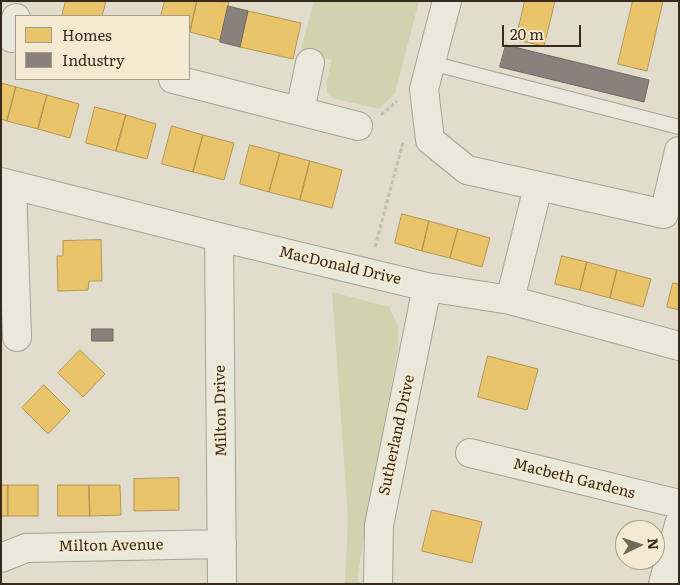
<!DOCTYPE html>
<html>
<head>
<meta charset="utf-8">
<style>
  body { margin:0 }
  #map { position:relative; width:680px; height:585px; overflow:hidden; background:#e2dccc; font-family:Literata,serif }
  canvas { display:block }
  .frame { position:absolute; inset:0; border:2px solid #362a1d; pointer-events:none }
  .legend { position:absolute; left:15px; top:15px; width:175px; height:65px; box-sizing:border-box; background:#f4ead1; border:1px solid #a89d89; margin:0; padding:6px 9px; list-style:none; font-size:15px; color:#362a1d }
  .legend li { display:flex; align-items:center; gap:10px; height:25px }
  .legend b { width:25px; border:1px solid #a89d89 }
  .north { position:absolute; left:615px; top:520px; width:50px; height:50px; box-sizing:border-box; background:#f4ead1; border:1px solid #a89d89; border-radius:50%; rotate:86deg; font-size:14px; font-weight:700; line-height:20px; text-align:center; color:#362a1d }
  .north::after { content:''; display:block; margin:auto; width:18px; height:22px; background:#72685a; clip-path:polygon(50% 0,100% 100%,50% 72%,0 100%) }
  .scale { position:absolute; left:502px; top:25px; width:79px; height:22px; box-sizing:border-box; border:2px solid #362a1d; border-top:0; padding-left:6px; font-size:15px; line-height:18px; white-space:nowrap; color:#362a1d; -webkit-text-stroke:4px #f4ead1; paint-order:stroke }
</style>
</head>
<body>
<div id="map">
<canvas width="680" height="585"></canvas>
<div class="frame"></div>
<ul class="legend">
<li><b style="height:14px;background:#e9c46a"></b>Homes</li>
<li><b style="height:14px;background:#8a817c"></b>Industry</li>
</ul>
<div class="north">N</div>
<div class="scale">20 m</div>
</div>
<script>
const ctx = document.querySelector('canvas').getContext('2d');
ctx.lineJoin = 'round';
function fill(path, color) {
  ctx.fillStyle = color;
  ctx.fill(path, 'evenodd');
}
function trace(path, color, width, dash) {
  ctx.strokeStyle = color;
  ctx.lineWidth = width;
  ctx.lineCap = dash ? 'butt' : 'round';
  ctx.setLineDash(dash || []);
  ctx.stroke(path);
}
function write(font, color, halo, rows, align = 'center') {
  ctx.font = font + ' Literata,serif';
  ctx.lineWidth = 5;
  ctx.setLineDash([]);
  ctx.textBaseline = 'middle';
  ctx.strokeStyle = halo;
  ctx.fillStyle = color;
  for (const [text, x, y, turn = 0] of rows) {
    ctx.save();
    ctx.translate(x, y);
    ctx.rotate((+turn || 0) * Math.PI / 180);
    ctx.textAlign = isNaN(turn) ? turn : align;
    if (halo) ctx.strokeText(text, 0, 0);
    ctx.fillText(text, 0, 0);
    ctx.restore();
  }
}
const green = new Path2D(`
  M314,1H419L395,93L379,109L332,98L327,93V80L332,60L300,52Z
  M332,292L389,307L398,326V347L358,573V584H345L348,518Z`);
const homes = new Path2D(`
  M66,1H106L102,16H62Z
  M165,1H197L190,32L189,16H161Z
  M197,1L229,2L220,40L190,32Z
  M525,1H555L544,46L516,40Z
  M633,1H663L647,71L618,64Z
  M248,11L301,23L293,59L240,47Z
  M1,83L16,87L7,121L1,119Z
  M16,87L47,95L38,129L7,121Z
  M47,95L79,104L70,138L38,129Z
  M95,107L126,115L116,151L86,143Z
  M126,115L156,124L147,159L116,151Z
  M172,126L203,135L193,172L162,164Z
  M203,135L234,143L224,180L193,172Z
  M250,145L280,153L269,192L240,184Z
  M280,153L310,161L300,200L269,192Z
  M310,161L342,170L332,208L300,200Z
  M402,214L429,221L422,251L395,243Z
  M429,221L458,229L450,258L422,251Z
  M458,229L490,238L482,267L450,258Z
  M101,240L102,281H89L88,290L58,291L57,256H63V241Z
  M562,256L587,262L580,290L555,284Z
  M587,262L617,270L610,298L580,290Z
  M617,270L651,279L643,307L610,298Z
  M673,283L679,284V310L667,307Z
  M80,350L105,374L83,397L58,373Z
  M488,356L538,369L527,410L478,397Z
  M44,385L70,411L48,434L22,408Z
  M179,478V510L134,511V479Z
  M1,485H8V516H1Z
  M8,485H38V516H8Z
  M58,485H89L90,516H58Z
  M89,485H120L121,515L90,516Z
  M432,510L482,522L472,563L422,551Z`);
const industry = new Path2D(`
  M228,6L248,11L240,47L220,42Z
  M506,45L649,80L644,102L500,67Z
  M92,329H113V341H92Z`);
const path = new Path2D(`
  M381,115L397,101
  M375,247L403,142`);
const lane = new Path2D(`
  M431,63L679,127`);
const street = new Path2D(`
  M447,1L424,89L430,140L467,170L664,214L679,151
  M12,38L16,18
  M173,79L358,126
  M300,111L310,63
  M1,182L219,237L427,287L510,300L679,346
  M12,185L17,337
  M219,237L222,584
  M510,300L538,187
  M470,453L679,504
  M1,558L26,548L222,544
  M378,584L379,525L427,287
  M663,584L679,524`);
const streetNames = [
  ["MacDonald Drive",340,266,13],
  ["Milton Drive",221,411,-91],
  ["Sutherland Drive",397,435,-78],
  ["Macbeth Gardens",574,479,14],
  ["Milton Avenue",111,546,-1]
];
fill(green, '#d1d2ae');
fill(homes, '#e9c46a');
trace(homes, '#b39653', 1);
fill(industry, '#8a817c');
trace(industry, '#716760', 1);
trace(lane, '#a7a195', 16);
trace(street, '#a7a195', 30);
trace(path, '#c3bdb4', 3, [4, 2.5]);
trace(lane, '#eae7dd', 14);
trace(street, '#eae7dd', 28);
write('15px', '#362a1d', '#f4ead1', streetNames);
</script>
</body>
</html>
